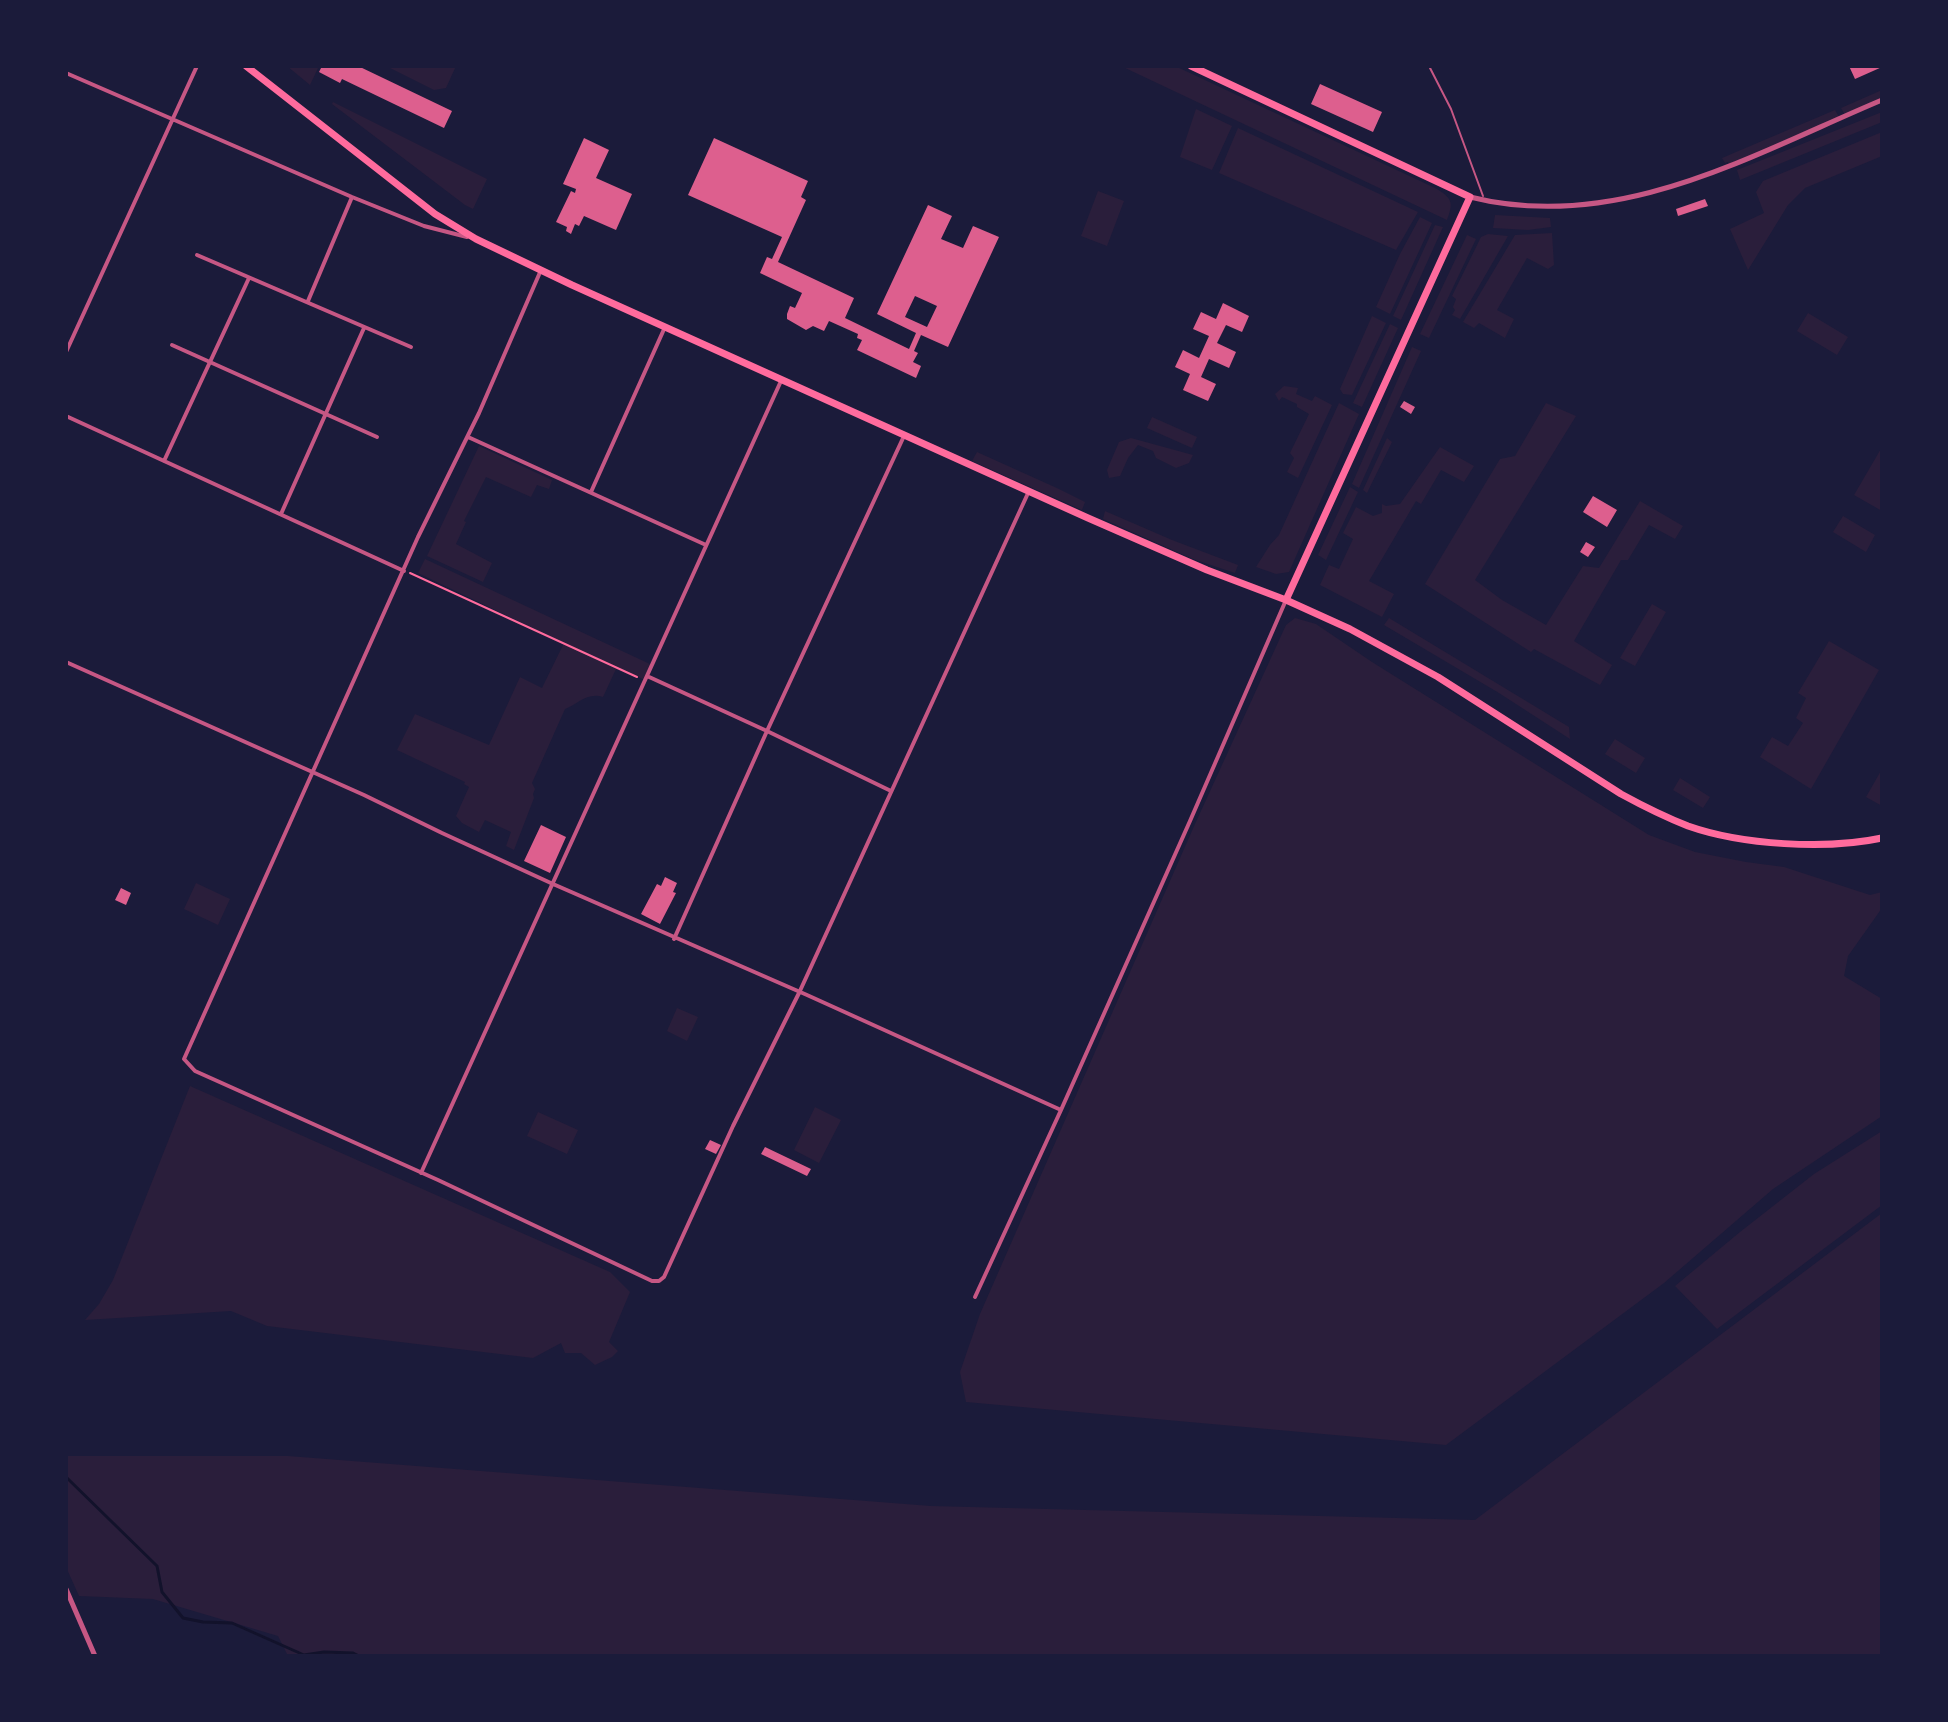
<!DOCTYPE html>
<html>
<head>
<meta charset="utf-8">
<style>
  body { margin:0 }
  #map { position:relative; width:1948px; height:1722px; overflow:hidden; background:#1b1b3a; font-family:Mulish,sans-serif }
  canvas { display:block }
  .frame { position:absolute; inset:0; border:68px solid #1b1b3a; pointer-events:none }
</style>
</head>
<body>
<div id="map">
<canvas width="1948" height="1722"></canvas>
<div class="frame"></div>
</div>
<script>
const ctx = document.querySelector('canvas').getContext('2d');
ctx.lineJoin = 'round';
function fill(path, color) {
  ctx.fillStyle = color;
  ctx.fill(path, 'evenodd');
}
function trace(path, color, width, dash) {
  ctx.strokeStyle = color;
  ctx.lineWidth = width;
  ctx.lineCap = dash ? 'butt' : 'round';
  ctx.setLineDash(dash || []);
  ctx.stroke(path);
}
const green = new Path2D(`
  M287,66H319L310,85Z
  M386,66H456L446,88L434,90Z
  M1121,66H1175L1435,188C1452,198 1454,202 1447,220Z
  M1882,90V99L1845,115L1841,108Z
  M333,102L487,179L473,209L465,205L332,104Z
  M1196,109L1232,126L1212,170L1180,157Z
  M1835,110L1839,117L1729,164L1728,162L1725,163L1722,158Z
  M1882,112V122L1740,180L1737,170Z
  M1238,128L1418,212L1396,250L1219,173Z
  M1882,132V156L1805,188L1788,205L1748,270L1730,229L1764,213L1756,192L1763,181Z
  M1098,191L1124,201L1107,246L1081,236Z
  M1495,215L1550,218L1551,227L1528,230L1493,228Z
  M1420,217L1432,223L1390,314L1376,307L1400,254Z
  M1435,225L1443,227L1401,320L1393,316Z
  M1552,233L1554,265L1548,269L1527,258L1497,310L1514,319L1505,338L1479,323L1474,328L1463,322L1515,235Z
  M1488,234L1508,236L1460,319L1452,315L1455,310L1453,307L1456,299L1452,296L1481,237Z
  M1467,235L1476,239L1429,338L1420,334Z
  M1808,313L1848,337L1837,355L1797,331Z
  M1372,316L1386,323L1352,395L1343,394L1340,389Z
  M1390,324L1398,328L1362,407L1353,403Z
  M1412,347L1421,351L1359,488L1352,484Z
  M1284,386L1298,388L1296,394L1312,401L1315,396L1332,405L1298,478L1287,472L1294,458L1290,453L1309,414L1297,407V404L1282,397L1279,401L1275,394Z
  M1339,403L1359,414L1289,572L1276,574L1256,567L1270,545L1279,535Z
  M1546,403L1576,416L1475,580L1502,600L1546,625L1583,566L1599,568L1640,501L1683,526L1675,539L1649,525L1628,560H1621L1574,641L1612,665L1600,685L1534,649L1531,652L1425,584L1500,459L1515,456Z
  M1152,417L1197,437L1192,448L1147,428Z
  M1131,438L1193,455L1189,463L1176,468L1156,458L1153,451L1138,445L1128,458L1120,476L1109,478L1107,470L1119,442Z
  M1387,438L1392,442L1367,493L1363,490Z
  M479,446L552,480L549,489L537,485L531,497L486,477L464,521L466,522L456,544L492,563L483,582L427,556Z
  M1440,447L1474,466L1464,482L1441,470L1421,504L1416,501L1369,581L1394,594L1382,617L1320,585L1329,565L1339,569L1353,539L1343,533L1356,507L1373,516L1382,513V504L1386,506L1400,504Z
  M1882,447V511L1854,495Z
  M977,452L1059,489L1085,502L1082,510L972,461Z
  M1350,487L1358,492L1326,560L1318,555Z
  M1105,511L1172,540L1238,565L1235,573L1193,559L1103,519Z
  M1843,516L1875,535L1866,552L1833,532Z
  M425,559L652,665L645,680L568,645L616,669L603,697C587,692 578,704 565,709L532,783L535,789L533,794L534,798L514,850L506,846L511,832L485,820L479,832L462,823L456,816L469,787L464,784L465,782L397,750L415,714L489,745L520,677L542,688L564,643L418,573Z
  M1652,604L1666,612L1635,666L1620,658Z
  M1295,618L1316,624L1372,662L1649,835L1695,852L1746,862L1784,867L1870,895L1882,892V908L1848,956L1844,976L1882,999V1116L1773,1189L1664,1283L1446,1445L966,1402L960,1372L980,1314L1195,824L1286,625Z
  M1389,618L1569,727L1570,739L1499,693L1384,625Z
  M1829,641L1879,670L1811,789L1760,757L1772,737L1788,746L1803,723L1796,718L1806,698L1798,693Z
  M1615,739L1645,758L1636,773L1605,754Z
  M1882,769V806L1866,797Z
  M1680,778L1710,797L1703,808L1673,790Z
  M196,883L230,899L218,925L184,909Z
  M677,1008L698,1017L687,1041L667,1031Z
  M190,1086L610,1272L630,1292L609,1342L618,1351L612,1357L595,1365L581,1353H565L561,1343L533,1358L267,1326L231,1311L85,1320L99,1304L113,1280Z
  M815,1107L841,1120L819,1163L794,1150Z
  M538,1112L578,1130L567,1154L527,1136Z
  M1882,1131V1205L1717,1329L1675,1286L1740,1232L1814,1174Z
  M1882,1213V1656H288L278,1636L153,1599L79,1596L66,1567V1456H288L931,1506L1475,1520Z`);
const stream = new Path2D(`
  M66,1477L157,1566L162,1592L183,1618L203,1622L232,1623L304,1655L324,1652L353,1653L359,1656`);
const building = new Path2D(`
  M322,66H358L452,111L444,128L342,79L340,83L319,72Z
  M1849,66H1882V67L1855,79Z
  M1320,84L1382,112L1373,132L1311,104Z
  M584,138L609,150L596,178L632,194L616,230L584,216L579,226L575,224L571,234L566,231L567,227L556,222L571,191L575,193L576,189L563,184Z
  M714,138L808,181L801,197L806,200L778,262L854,298L845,318L909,349L916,333L877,314L928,205L952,216L941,239L963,248L973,226L999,237L948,347L921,335L914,351L918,353L913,362L921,366L916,378L857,350L862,340L857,338L858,334L829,321L824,331L813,326L806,330L787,319V314L790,306L795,308L802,293L760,273L767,257L772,259L782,237L688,195ZM915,296L937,306L927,327L905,317Z
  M1705,199L1708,206L1678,216L1676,209Z
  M1223,303L1249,316L1242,332L1226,325L1217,343L1236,352L1229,368L1209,359L1201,377L1216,384L1208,401L1183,390L1190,374L1175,367L1183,350L1199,358L1209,336L1193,329L1201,312L1216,319Z
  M1404,401L1415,407L1411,414L1400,407Z
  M1593,496L1617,510L1607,527L1583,512Z
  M1586,542L1595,547L1588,557L1580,552Z
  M541,825L566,837L550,873L524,861Z
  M665,877L677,883L673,892L676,893L660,924L641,914L657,884L661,886Z
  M121,888L131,893L126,905L115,900Z
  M710,1140L721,1145L716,1154L705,1149Z
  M765,1147L811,1169L807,1176L761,1154Z`);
const path = new Path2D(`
  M410,573L637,677`);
const service = new Path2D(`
  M1429,66L1451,109L1483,196`);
const minor = new Path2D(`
  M66,73L352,197L424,226L467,237
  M197,255L411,347
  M541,270L479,413L418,537L184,1059L195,1071L438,1180L652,1281H659L664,1277L733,1126L799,993L1029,491
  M308,301L352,197
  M172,345L377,437
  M66,352L197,66
  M66,416L404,571
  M468,437L706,545
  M164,461L249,278
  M591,492L665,327
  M281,514L364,328
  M66,662L364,795L442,833L553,884L807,995L1061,1110
  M647,676L767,731L891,791
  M674,939L767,731L904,436
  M421,1173L781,381
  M975,1297L1061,1110L1190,821L1286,600`);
const tertiary = new Path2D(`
  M1470,197C1618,234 1751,155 1882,100
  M66,1589L95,1656`);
const primary = new Path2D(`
  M246,66L435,214L476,239L572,285L1088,518L1207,570L1286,600L1350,629L1438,677L1621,794C1643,806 1665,817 1688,826C1742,845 1826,850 1882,838
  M1191,66L1470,197L1286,600`);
fill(green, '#2a1e3b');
trace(stream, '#12122b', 3);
fill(building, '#dd5f8e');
trace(path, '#ff6b9d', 2);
trace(service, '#c65784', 2);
trace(minor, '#c65784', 4);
trace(tertiary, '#c65784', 5);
trace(primary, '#ff6b9d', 7);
</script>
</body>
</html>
